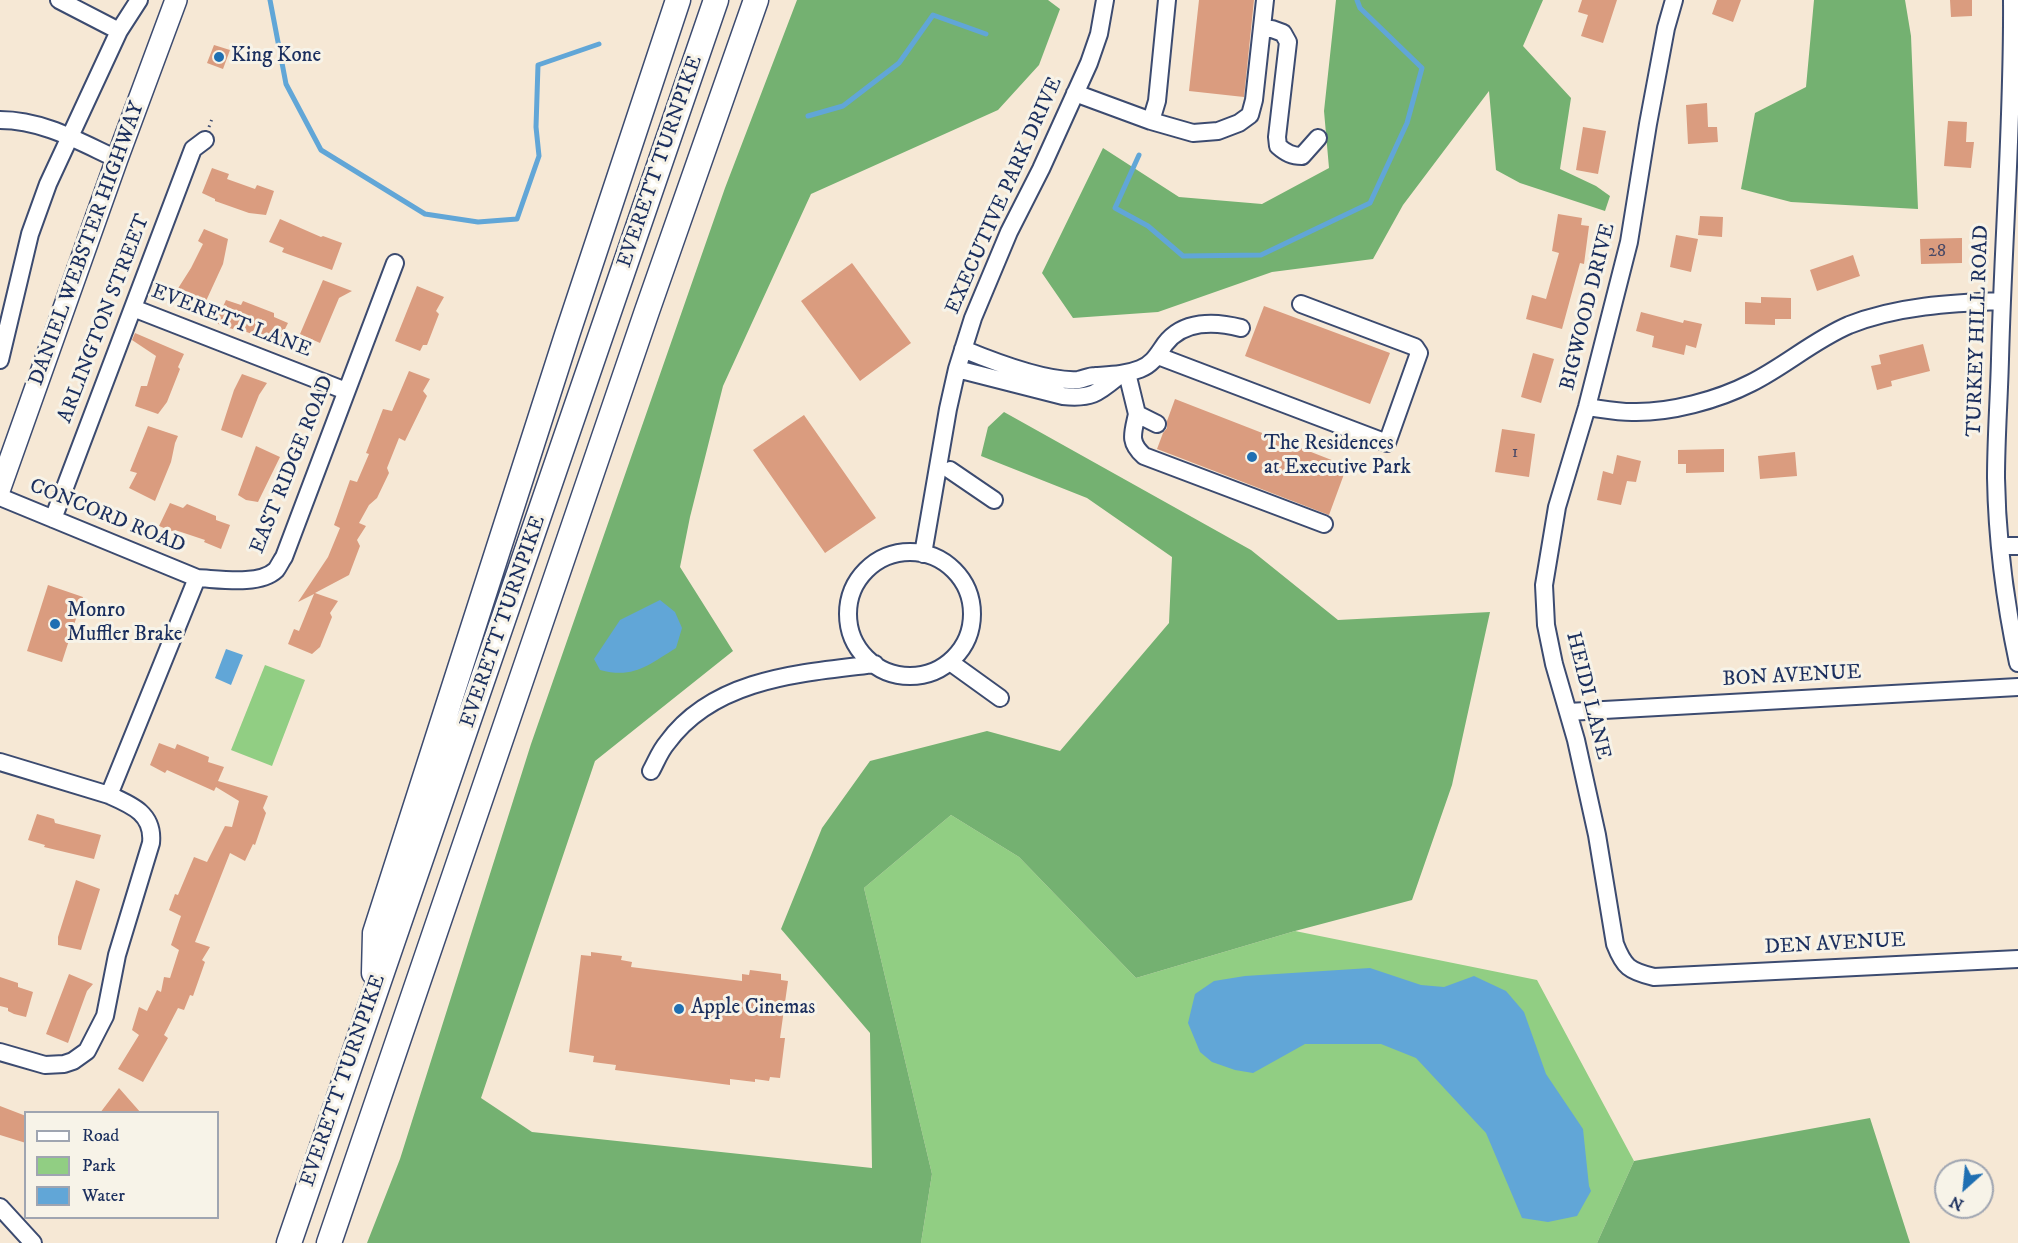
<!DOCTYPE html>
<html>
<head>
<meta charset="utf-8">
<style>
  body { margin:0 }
  #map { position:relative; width:2018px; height:1243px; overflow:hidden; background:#f6e8d5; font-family:"IM FELL DW Pica",serif }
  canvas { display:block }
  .legend { position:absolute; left:24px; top:1111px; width:195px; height:108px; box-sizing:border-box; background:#f7f3e8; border:2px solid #9fa5b1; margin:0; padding:8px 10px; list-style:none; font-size:18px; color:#1b2f5e }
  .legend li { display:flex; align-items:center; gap:12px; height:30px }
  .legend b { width:30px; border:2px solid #9fa5b1 }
  .north { position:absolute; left:1934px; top:1159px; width:60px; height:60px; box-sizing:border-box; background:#f7f3e8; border:2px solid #9fa5b1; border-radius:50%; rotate:207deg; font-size:16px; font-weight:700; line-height:24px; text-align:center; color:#1b2f5e }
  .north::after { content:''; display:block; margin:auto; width:21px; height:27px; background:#1f6fb2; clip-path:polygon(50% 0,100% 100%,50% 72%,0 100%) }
</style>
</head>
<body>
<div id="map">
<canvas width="2018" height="1243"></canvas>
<ul class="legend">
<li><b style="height:8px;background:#fff"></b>Road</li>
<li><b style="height:16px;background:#91ce83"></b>Park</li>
<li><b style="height:16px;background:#61a6d7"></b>Water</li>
</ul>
<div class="north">N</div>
</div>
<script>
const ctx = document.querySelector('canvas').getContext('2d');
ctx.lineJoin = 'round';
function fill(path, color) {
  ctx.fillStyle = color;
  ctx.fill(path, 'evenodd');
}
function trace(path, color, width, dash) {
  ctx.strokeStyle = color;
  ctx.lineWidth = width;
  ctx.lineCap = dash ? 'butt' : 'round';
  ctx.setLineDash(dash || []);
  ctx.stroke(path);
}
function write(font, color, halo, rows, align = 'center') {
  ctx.font = font + ' "IM FELL DW Pica",serif';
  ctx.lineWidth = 6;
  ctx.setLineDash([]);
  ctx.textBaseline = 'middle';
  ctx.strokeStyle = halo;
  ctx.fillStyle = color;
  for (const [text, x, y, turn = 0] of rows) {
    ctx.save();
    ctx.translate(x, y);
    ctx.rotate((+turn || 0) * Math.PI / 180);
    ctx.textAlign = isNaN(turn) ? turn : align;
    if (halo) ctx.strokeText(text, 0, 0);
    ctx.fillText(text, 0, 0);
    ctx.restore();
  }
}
const green = new Path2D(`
  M265,665L305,680L272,766L231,750Z
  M951,815L1019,857L1136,978L1295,931L1537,980L1634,1161L1597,1243H921L932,1174L864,888Z`);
const forest = new Path2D(`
  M797,0H1048L1060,9L1039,65L998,110L811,194L723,386L690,517L680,567L733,651L595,761L481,1098L532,1132L872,1168L870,1033L781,929L822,828L870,761L987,731L1060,751L1169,623L1172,557L1087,498L981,456L988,427L1004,412L1251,550L1338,620L1490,612L1452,785L1412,900L1295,931L1136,978L1019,857L951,815L864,888L932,1174L921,1243H367L400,1159L531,744L725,188Z
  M1336,0H1543L1523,46L1571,98L1560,169L1596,186L1610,196L1605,211L1520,183L1496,170L1489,91L1403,205L1373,259L1272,272L1158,312L1073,318L1042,273L1103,148L1179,197L1262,204L1329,168L1324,111Z
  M1814,0H1905L1911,36L1918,209L1791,202L1741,189L1755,113L1806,87Z
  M1870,1118L1910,1243H1597L1634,1161Z`);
const water = new Path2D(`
  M660,600L675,612L682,628L676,648C648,665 634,679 600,670L594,659L620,620Z
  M226,649L243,655L231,685L215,678Z
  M1370,968L1421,985L1444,987L1474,976L1506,991L1524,1012L1546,1074L1583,1129L1589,1186L1591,1191L1577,1216L1548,1222L1522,1218L1486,1133L1416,1058L1381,1044H1305L1253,1073L1235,1070L1212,1062L1200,1052L1188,1023L1195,994L1214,981L1245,976Z`);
const stream = new Path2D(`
  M270,0L286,84L321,150L425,214L478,222L517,219L539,156L536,127L538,65L599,44
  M808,116L843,106L899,63L933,15L986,34
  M1139,155L1115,208L1148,226L1183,256L1261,255L1370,203L1407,123L1422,68L1360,8L1357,0`);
const building = new Path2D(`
  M1199,0H1254L1244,97L1189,91Z
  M1582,0H1617L1603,43L1581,36L1588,15L1578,12Z
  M1717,0H1741L1733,22L1712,14Z
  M1950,0H1972V16L1951,17Z
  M214,45L230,50L223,69L207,63Z
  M1707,103L1708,127H1717L1718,142L1688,144L1686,105Z
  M1948,121L1967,122L1966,142H1974L1971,168L1944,166Z
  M1583,127L1606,131L1598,174L1576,170Z
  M212,168L229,174L227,179L255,189L257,185L274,191L266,215L249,213L215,201V199L202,193Z
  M1558,214L1582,218L1581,225L1589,226L1584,264L1580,263L1562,329L1526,319L1532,295L1546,299L1559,253L1552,251Z
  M1700,216L1723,217L1722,237L1698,235Z
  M280,219L321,237L323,236L342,243L332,270L282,252L284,248L269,242Z
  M204,229L228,239L223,264L206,301L177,290L191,268L203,244L198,241Z
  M1676,235L1698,239L1691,272L1670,267Z
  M1962,238V263L1921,264L1920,239Z
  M1853,255L1860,276L1817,291L1810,270Z
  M852,263L911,343L860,381L801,301Z
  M323,280L352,291L339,298L320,343L300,334Z
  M417,286L444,297L436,311L439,314L427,345H423L420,351L395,341Z
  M1761,297L1791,298V319H1775V325L1745,324V302L1761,303Z
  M226,300L241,305L243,301L274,313V317L288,323L277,345L269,343L261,340L262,338L234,327L233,329L221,326L216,322Z
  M1264,306L1390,353L1370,404L1245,356Z
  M1641,312L1683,323L1684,320L1702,324L1696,348L1686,345L1684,355L1652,347L1654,336L1636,331Z
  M135,333L184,354L178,367L180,369L167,402L158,414L135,406L141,386H147L156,356L132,340Z
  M1923,344L1930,371L1891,381L1892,386L1877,390L1871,366L1881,364L1879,355Z
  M1533,353L1554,359L1541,403L1521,397Z
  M409,371L430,379L423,391L427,396L405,441L399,438L387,468L389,473L377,498L369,505L359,523L366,526L357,540L360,546L349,575L315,593L338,601L330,613L332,617L320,647L312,654L288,644L294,629L299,631L314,594L298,602L328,557L340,528L334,525L350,480L357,482L369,454L366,453L383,409L392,411Z
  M242,374L267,383L259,395L242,438L221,430L234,390Z
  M1175,399L1347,466L1329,515L1157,449L1163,433L1167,428V421Z
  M804,415L876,518L825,553L753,450Z
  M148,426L178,436L175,443L171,462L155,501L129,488L137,473L130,471Z
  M1502,429L1535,434L1529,477L1495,472Z
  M256,446L280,457L258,502L246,500L238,495Z
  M1724,449V472L1686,473V464H1678V450Z
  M1795,452L1797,476L1760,479L1758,456Z
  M1617,455L1641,461L1636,482L1627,481L1621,505L1597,500L1603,471L1613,474Z
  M170,503L183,508L187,504L216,516V520L230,525L221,549L204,542L205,540L175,530L174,532L159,526Z
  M48,585L83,597L62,662L27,651Z
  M159,743L175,749L177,744L209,757L208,762L224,767L218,781L268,796L263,808L266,813L255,845L253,844L245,861L230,853L195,942L210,947L202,960L205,962L193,996L190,995L184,1010L178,1008L164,1035L168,1038L143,1082L118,1069L139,1035L132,1030L139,1007L147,1011L157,990L161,992L164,977L170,978L179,950L171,945L181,916L169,910L175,894L178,895L194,857L207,862L225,826L232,827L239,801L216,787L214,791L167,770L165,773L150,765Z
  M37,814L54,819L55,823L101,835L94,859L44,847L45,845L28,840Z
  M76,880L100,889L81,950L58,945V937Z
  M591,952L622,956L621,960L632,962L631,967L742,981V974L749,975L750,970L781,974V980L788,981L780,1038H785L780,1078L770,1077L769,1081L755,1079V1082L730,1079V1085L615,1070L616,1065L593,1062L594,1056L569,1052L581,955L591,956Z
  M69,974L93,984L87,991L68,1043L46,1034Z
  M0,977L18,983V987L33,992L26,1017L14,1014L8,1011V1008L0,1006Z
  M119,1088L141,1113H100Z
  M0,1106L26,1116V1143L0,1135Z`);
const path = new Path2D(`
  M209,127L213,116`);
const minor = new Path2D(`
  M59,0L119,31
  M1674,0L1666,28L1648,124L1629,242L1587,407L1557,507L1544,585L1546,625L1554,664L1576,740L1597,835L1615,944C1624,967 1629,971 1654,977L2018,959
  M2012,0C2013,120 2003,240 2000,359C1999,399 1996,438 1996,478C1997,540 2005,602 2018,663
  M1262,29H1272L1283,33L1288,42L1277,137L1278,146C1286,153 1292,156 1302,156L1318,138
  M1075,93L1151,121L1193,133L1218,131L1239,123L1250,115L1254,100L1265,0
  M0,120C43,120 80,142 117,159
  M1151,121L1157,101L1167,0
  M133,308L346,391
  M963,349C992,361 1047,382 1078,380C1084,379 1089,376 1095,376C1111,375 1125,375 1140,369C1153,364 1158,354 1165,344C1183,320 1215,321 1241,328
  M1158,356L1387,443L1419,353L1415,347L1301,304
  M0,360L30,234L48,184L119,31L139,0
  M957,369L1063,396C1092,399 1098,393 1120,375
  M1127,373L1137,414L1157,424
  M1587,407C1602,409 1618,412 1632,412C1670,413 1718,400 1751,383C1785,366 1814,340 1849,325C1897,306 1951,303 2002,301
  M1137,414C1133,433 1128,442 1144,456L1324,524
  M950,470L994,500
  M0,497L197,578
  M53,519L193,149L205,140
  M2000,546H2018
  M848 614a62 62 0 1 1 124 0a62 62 0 1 1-124 0Z
  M923,554L948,409L957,369L973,318L1009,232L1041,169L1089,63L1099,34L1105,0
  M950,662L1000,698
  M1568,712L2018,687
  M0,762L109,795
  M651,771C656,762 660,751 667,743C714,678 801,673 875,664
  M0,1052L45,1065L64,1064L73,1061L87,1051L105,1016L117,955L151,843C154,814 132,805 109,795L197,578C219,579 259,586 276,570C279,566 281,561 284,557L395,263
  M0,1207L33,1243`);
const major = new Path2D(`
  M0,488L117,159L176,0`);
const highway = new Path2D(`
  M374,973L375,933L567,335L678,0
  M289,1243L716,0
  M329,1243L647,311L756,0`);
const markers = [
  [219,57,6,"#1f6fb2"],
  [1252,457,6,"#1f6fb2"],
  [55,624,6,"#1f6fb2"],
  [679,1009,6,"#1f6fb2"]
];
const numberNames = [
  ["28",1937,252],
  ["1",1515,453]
];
const poiNames = [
  ["King Kone",231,57],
  ["The Residences",1264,445],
  ["at Executive Park",1264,469],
  ["Monro",67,612],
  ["Muffler Brake",67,636],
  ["Apple Cinemas",691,1009]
];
const streetNames = [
  ["EVERETT TURNPIKE",661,162,-71],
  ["EXECUTIVE PARK DRIVE",1005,196,-66],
  ["DANIEL WEBSTER HIGHWAY",88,244,-70],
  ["BIGWOOD DRIVE",1589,307,-76],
  ["ARLINGTON STREET",105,319,-69],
  ["EVERETT LANE",231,322,21],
  ["TURKEY HILL ROAD",1979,331,-88],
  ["EAST RIDGE ROAD",293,465,-68],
  ["CONCORD ROAD",107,517,22],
  ["EVERETT TURNPIKE",504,622,-71],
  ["BON AVENUE",1792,677,-3],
  ["HEIDI LANE",1587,696,76],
  ["DEN AVENUE",1835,945,-3],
  ["EVERETT TURNPIKE",344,1081,-71]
];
fill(green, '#91ce83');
fill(forest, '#74b171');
fill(water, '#61a6d7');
trace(stream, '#61a6d7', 5);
fill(building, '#da9c7f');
trace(minor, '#3c4b70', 20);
trace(major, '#3c4b70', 24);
trace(highway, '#3c4b70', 27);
trace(path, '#3c4b70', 3, [1.5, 4.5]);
trace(minor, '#fff', 16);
trace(major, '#fff', 21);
trace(highway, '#fff', 24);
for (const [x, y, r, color] of markers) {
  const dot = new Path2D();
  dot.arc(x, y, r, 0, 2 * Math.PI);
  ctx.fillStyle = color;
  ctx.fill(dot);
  trace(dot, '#f7f3e8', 2);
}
write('18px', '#4b4a66', null, numberNames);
write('21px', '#1b2f5e', '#f7f3e8', poiNames, 'left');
write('21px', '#1b2f5e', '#f7f3e8', streetNames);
</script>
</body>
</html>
